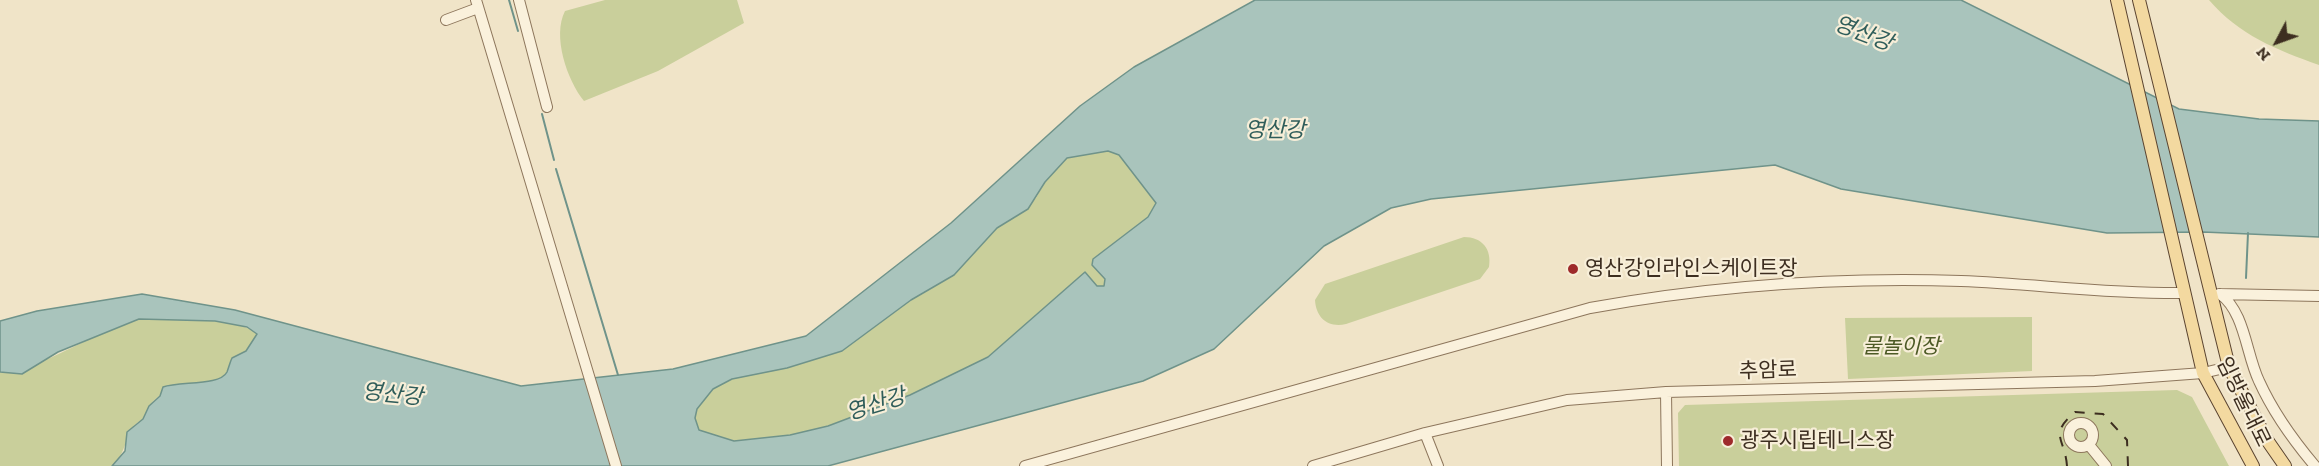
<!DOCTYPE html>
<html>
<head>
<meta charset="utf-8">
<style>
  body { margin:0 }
  #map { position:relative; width:2319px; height:466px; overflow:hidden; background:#f0e4c8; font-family:"Zilla Slab",serif }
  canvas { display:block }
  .north { position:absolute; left:2247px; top:12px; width:60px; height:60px; -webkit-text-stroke:4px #f7eed8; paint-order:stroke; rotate:229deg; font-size:16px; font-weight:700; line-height:24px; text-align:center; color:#3d2e20 }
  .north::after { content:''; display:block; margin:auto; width:21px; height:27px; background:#3d2e20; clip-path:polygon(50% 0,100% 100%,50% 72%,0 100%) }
</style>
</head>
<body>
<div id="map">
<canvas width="2319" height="466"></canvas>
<div class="north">N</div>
</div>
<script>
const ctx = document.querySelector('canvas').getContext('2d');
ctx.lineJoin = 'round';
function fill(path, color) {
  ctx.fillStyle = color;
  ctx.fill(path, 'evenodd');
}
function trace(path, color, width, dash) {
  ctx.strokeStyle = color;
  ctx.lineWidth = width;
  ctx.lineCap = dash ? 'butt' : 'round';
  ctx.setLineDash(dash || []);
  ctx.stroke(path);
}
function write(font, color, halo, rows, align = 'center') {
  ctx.font = font + ' "Zilla Slab","Noto Sans KR",serif';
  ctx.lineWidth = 4.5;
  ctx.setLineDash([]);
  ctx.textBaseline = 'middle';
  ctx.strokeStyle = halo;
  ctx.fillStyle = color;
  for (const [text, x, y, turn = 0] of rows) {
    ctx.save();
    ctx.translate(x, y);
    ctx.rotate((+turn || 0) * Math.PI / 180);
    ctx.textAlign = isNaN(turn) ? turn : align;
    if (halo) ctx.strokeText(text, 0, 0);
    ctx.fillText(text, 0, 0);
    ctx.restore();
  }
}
const green = new Path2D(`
  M605,0H737L744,23L658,71L584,101C567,80 552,36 565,11Z
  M2209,0H2319V65C2277,50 2239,35 2209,0Z
  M1108,151L1119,155L1156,203L1148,217L1093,259L1092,265L1105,279L1104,286L1097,287L1084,273L988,357L910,395L828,426L790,435L734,441L698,430L695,418L697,409L713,389L732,379L787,368L842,351L911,300L954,275L997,228L1009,221L1036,198L1045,182L1067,158Z
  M1464,237C1482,237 1492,249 1489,267L1480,279L1346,324C1328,328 1316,318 1315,300L1325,284Z
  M2032,317V371L1848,379L1845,318Z
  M168,318C196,320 234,317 258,334L246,351L232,358L227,372L220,380C198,384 166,384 150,405C147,408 148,413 145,417C140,422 134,423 131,430C124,444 124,455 112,466H0V372C23,379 107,325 139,319C148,317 158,319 168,318Z
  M2177,390L2192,397L2229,466H1679L1678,413L1685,405Z`);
const water = new Path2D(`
  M1255,0H1961L2179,109L2259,119L2319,121V237L2203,232L2107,233L1841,189L1775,165L1431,199L1391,208L1324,246L1214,349L1143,381L828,466H112L125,451L127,432L143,419L149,406L160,396L163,387C180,381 220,386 227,372C229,367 230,362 232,358L246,351L257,334L247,327L215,321L139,319L58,352L22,374L0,372V321L37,311L142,294L235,310L521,386L673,369L806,336L951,223L1080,106L1134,67ZM1108,151L1119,155L1156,203L1148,217L1093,259L1092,265L1105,279L1104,286H1097L1085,272L988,357L910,395L828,426L790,435L734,441L699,430L695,418L697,409L713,389L732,379L787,368L842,351L911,300L954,275L997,228L1028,209L1045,182L1067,158Z`);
const stream = new Path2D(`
  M509,0L518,31
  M542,114L554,160
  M556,169L618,375
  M2246,278L2248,233`);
const minor = new Path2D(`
  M476,0L616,466
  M519,0L547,107
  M446,20L478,8
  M2219,294L2319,296
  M2220,294C2245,312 2246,354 2259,381C2273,412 2293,440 2315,466
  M1666,392L1667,466
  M2069 435a12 12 0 1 1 24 0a12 12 0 1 1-24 0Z
  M1425,433L1438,466
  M2089,445L2106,466
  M1025,466L1590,308C1712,286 1837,277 1961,281C2036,284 2109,294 2184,293
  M1313,466L1425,433L1567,400L1666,392L2095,381L2203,373L2220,369L2232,372`);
const major = new Path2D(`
  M2117,0L2203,373L2253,466
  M2139,0L2229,367L2267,440L2285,466`);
const rail = new Path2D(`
  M2067,466C2065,438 2048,435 2075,412L2103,414L2127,440L2128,466`);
const markers = [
  [1573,269,6,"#9e2a2b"],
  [1728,441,6,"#9e2a2b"]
];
const poiNames = [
  ["영산강인라인스케이트장",1585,269],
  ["광주시립테니스장",1740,441]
];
const parkNames = [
  ["물놀이장",1901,347]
];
const streetNames = [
  ["추암로",1768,371,-2],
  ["임방울대로",2243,402,64]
];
const waterNames = [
  ["영산강",1863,34,21],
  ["영산강",1275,131],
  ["영산강",392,395,6],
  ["영산강",876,405,-17]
];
fill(green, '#c9cf9b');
fill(water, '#a9c4bc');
trace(water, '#6f938a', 1.5);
trace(stream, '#6f938a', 2);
trace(minor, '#8d765c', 12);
trace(major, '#5b4430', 14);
trace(minor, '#faf1dc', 10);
trace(major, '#f3d9a0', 12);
trace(rail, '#3d2e20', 2, [10, 10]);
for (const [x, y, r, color] of markers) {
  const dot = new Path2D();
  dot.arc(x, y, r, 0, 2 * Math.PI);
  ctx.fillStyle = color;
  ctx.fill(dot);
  trace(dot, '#f7eed8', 2);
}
write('21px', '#3d2e20', '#f7eed8', poiNames, 'left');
write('italic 21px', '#4d5a26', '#f7eed8', parkNames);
write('21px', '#3d2e20', '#f7eed8', streetNames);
write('italic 22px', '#2f5d5a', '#f7eed8', waterNames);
</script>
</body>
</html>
